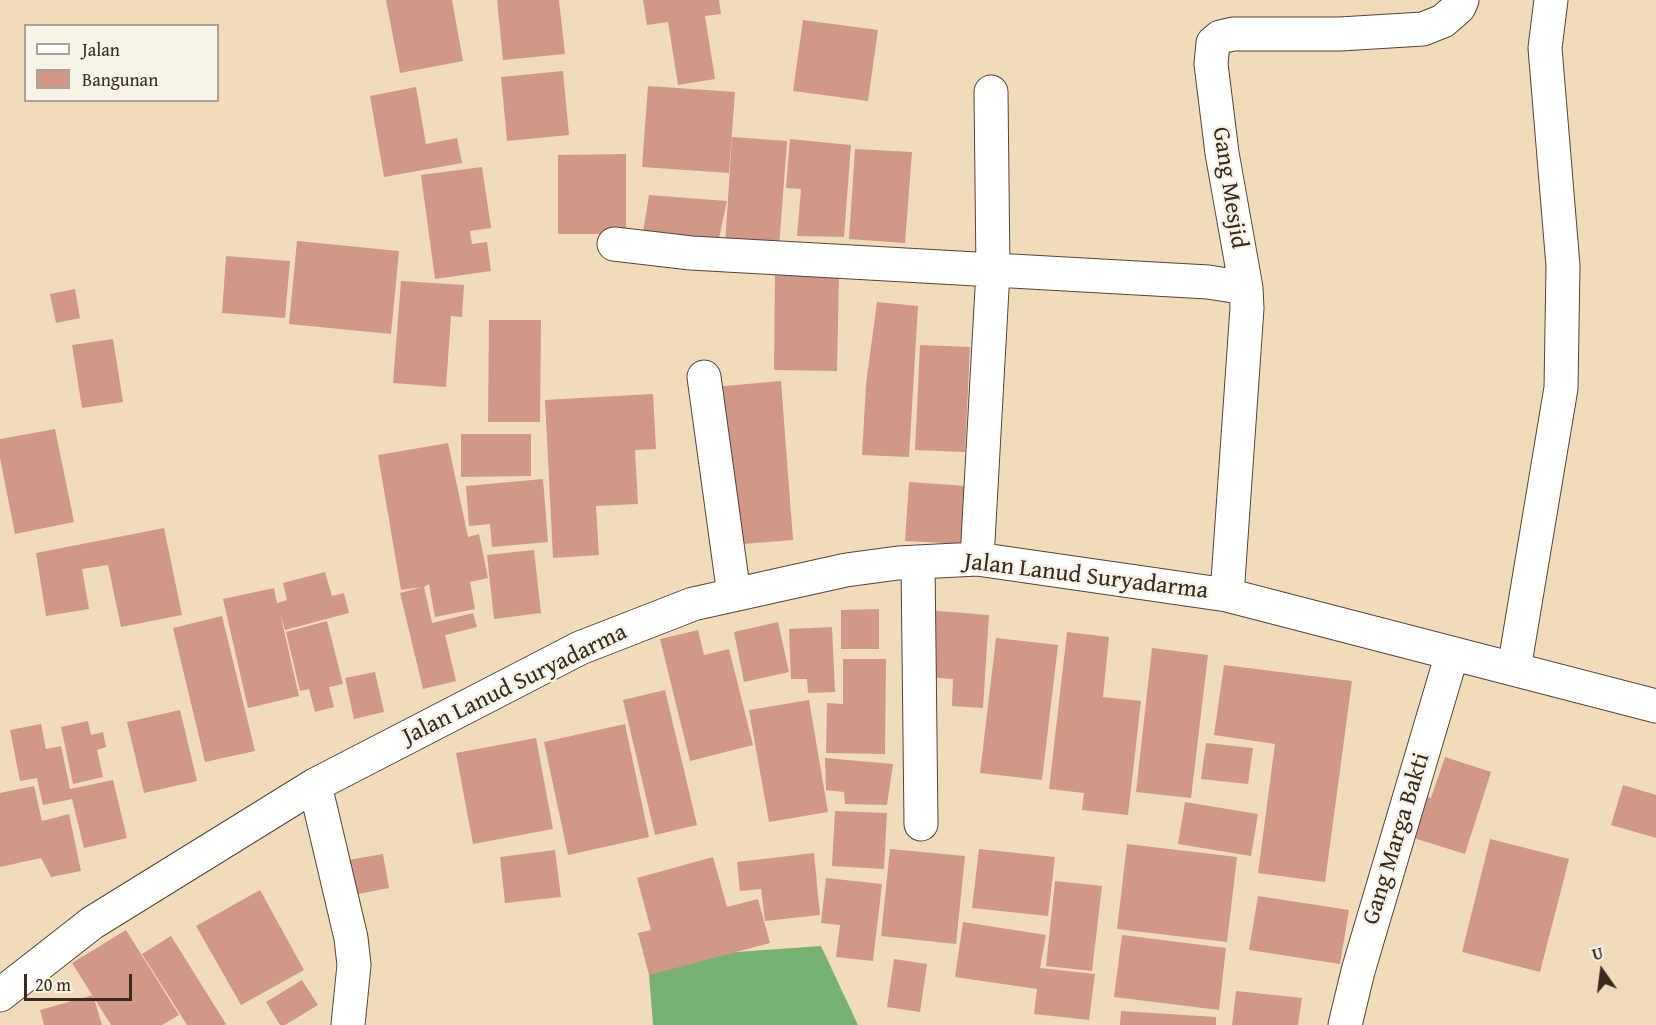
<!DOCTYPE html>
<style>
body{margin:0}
#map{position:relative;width:1656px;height:1025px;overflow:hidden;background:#f0dcbb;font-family:"Gentium Book Plus",serif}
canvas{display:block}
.legend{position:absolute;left:24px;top:24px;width:195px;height:78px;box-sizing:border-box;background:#f7f3e8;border:2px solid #aca397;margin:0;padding:8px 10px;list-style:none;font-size:18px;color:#3b2a1e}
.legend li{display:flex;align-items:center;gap:12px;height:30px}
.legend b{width:30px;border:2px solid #aca397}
.north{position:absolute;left:1572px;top:941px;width:60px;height:60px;-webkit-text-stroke:4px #f7f3e8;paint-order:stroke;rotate:346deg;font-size:16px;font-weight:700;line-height:24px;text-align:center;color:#3b2a1e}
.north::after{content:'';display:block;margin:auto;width:21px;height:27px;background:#3b2a1e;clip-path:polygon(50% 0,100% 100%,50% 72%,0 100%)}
.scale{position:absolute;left:24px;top:974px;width:108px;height:27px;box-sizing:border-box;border:3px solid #3b2a1e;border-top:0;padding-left:8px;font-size:18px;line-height:21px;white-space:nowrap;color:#3b2a1e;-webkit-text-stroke:4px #f7f3e8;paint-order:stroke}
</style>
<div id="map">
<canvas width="1656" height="1025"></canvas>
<ul class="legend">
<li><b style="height:8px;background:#fff"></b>Jalan</li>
<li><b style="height:16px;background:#d19889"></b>Bangunan</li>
</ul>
<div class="north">U</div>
<div class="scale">20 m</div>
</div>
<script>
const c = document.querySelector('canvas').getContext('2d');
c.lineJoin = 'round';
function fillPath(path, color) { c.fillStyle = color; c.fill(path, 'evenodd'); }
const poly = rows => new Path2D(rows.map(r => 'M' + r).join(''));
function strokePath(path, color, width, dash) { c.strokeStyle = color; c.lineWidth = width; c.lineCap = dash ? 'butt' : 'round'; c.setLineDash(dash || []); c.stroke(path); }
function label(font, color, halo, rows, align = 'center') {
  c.font = font + ' "Gentium Book Plus",serif'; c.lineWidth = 5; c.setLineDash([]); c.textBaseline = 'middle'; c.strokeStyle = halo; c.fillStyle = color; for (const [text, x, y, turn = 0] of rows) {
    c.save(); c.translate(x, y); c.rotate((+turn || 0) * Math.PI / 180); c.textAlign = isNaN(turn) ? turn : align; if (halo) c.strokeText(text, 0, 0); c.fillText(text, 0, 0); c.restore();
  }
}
const forest = poly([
 [821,946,858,1025,653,1025,649,975,652,958]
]);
const building = poly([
 [386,0,452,0,463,61,400,73],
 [497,0,559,0,565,54,503,60],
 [643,0,719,0,721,14,705,16,715,79,678,85,668,22,647,25],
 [803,20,878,30,868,101,793,91],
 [563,71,569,135,507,141,501,77],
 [648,86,735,92,729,173,642,167],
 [416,87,426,144,457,138,462,163,384,177,370,96],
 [732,137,787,141,779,248,725,245],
 [790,139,851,145,844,237,797,236,801,189,786,188],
 [855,149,912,152,905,243,849,239],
 [626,154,626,234,558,234,558,155],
 [482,167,491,228,470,231,472,244,487,242,491,271,435,279,421,175],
 [649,195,727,201,716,252,641,244],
 [297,241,399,251,391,334,289,324],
 [226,256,290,261,285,318,222,313],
 [775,273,839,274,837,371,774,370],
 [401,281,464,285,462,317,451,316,446,387,393,383],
 [75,289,80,318,56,323,50,294],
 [877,302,918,306,909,457,862,455,866,384],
 [489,320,541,320,540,422,488,422],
 [113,339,123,402,82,408,72,345],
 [920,345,970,347,965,452,915,450],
 [781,381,793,540,731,545,713,387],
 [653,394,656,449,635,450,638,504,596,506,599,555,553,558,545,400],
 [55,429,74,522,15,534,0,458,0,439],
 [461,434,531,434,531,476,461,477],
 [448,443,468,537,479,534,488,578,470,582,475,609,435,617,429,584,424,587,432,623,473,613,477,627,445,635,456,681,423,689,400,593,422,587,401,590,378,455],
 [543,479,548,542,492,547,490,524,469,526,466,486],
 [909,482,967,486,964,544,905,541],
 [164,528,182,615,121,627,108,565,82,569,89,609,46,616,36,553],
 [534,550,541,613,494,619,487,555],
 [325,572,332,596,344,593,349,613,285,630,280,613,299,696,248,708,223,599,274,588,277,603,287,600,283,583],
 [879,609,879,649,841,649,841,610],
 [927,610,989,615,983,708,952,706,953,679,922,677],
 [222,616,255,751,205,762,173,628],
 [327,621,343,684,329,687,334,707,315,712,309,689,300,691,286,632],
 [778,622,789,672,744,682,734,632],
 [832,627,835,692,808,693,807,679,791,679,789,629],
 [698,630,704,655,729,649,753,745,690,761,660,639],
 [1067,632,1109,637,1103,697,1141,701,1128,815,1082,810,1084,793,1049,789],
 [996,638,1058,645,1042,780,980,773],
 [1152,648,1208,655,1191,798,1136,792],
 [843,659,886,659,885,754,826,753,827,703,843,704],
 [1224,665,1352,681,1325,882,1258,873,1275,744,1214,735],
 [375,672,384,712,354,719,345,678],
 [665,690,697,825,655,835,623,700],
 [809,700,828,812,769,822,749,710],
 [180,710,197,781,144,793,127,722],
 [88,721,91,735,103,732,106,747,97,750,103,777,73,784,61,727],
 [41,724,46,749,61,746,70,789,113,780,127,838,84,848,72,799,43,805,37,778,20,781,10,730],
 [625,724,649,837,568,855,544,742],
 [536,738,553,829,473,844,456,753],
 [1206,743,1253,748,1248,784,1201,779],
 [1445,757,1491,772,1465,854,1404,835,1418,794,1431,798],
 [825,758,893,764,887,805,845,804,844,792,826,790],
 [1623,785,1656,795,1656,838,1611,825],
 [34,786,42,821,69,814,81,871,51,877,41,858,0,867,0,793],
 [1185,802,1258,814,1251,856,1178,844],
 [835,811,887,813,884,869,832,866],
 [1490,839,1569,859,1540,972,1462,952],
 [1127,844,1237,857,1227,942,1117,929],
 [890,849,965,856,956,944,881,936],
 [979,849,1055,857,1048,916,972,908],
 [555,850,561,897,505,903,500,857],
 [814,853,820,915,765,921,761,889,740,891,737,862],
 [383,854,389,888,348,896,342,861],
 [713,857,727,907,758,899,770,943,649,975,638,933,651,930,637,878],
 [826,878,882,884,873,961,836,957,840,925,821,923],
 [1055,881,1102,886,1092,971,1046,966],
 [260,890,304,970,241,1005,196,926],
 [1258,896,1349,910,1340,964,1249,950],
 [963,922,1046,935,1040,968,1095,974,1089,1020,1034,1014,1037,989,955,977],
 [126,930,179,1015,162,1025,111,1025,72,963],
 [1122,935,1226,948,1219,1010,1114,997],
 [171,936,226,1024,224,1025,187,1025,142,954],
 [894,959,927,964,920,1012,887,1007],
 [302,980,318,1005,285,1025,280,1025,266,1002],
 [1236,991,1302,998,1298,1025,1232,1025],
 [93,995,102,1025,44,1025,40,1010],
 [1121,1011,1216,1017,1216,1025,1120,1025]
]);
const minor = poly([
 [614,244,691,253,1208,282,1246,288],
 [704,377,734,595],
 [977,559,993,271,991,92],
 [918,562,921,824],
 [1227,595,1247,308,1246,288,1222,153,1211,64,1213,43,1220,37,1233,34,1340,34,1423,29,1443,21,1459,7,1462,0],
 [1514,669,1561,388,1563,266,1545,48,1551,0],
 [315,785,351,938,354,965,348,1025],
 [0,995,92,923,315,785,580,648,693,604,846,570,898,563,977,559,1227,595,1656,706],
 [1345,1025,1358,971,1452,654]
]);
const streetNames = [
 ["Gang Mesjid",1229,188,81],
 ["Jalan Lanud Suryadarma",1086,577,7],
 ["Jalan Lanud Suryadarma",515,685,-26],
 ["Gang Marga Bakti",1397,839,-73]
];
fillPath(forest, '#78b271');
fillPath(building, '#d19889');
strokePath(minor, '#564536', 35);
strokePath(minor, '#fff', 33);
label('24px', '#3b2a1e', '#f7f3e8', streetNames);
</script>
